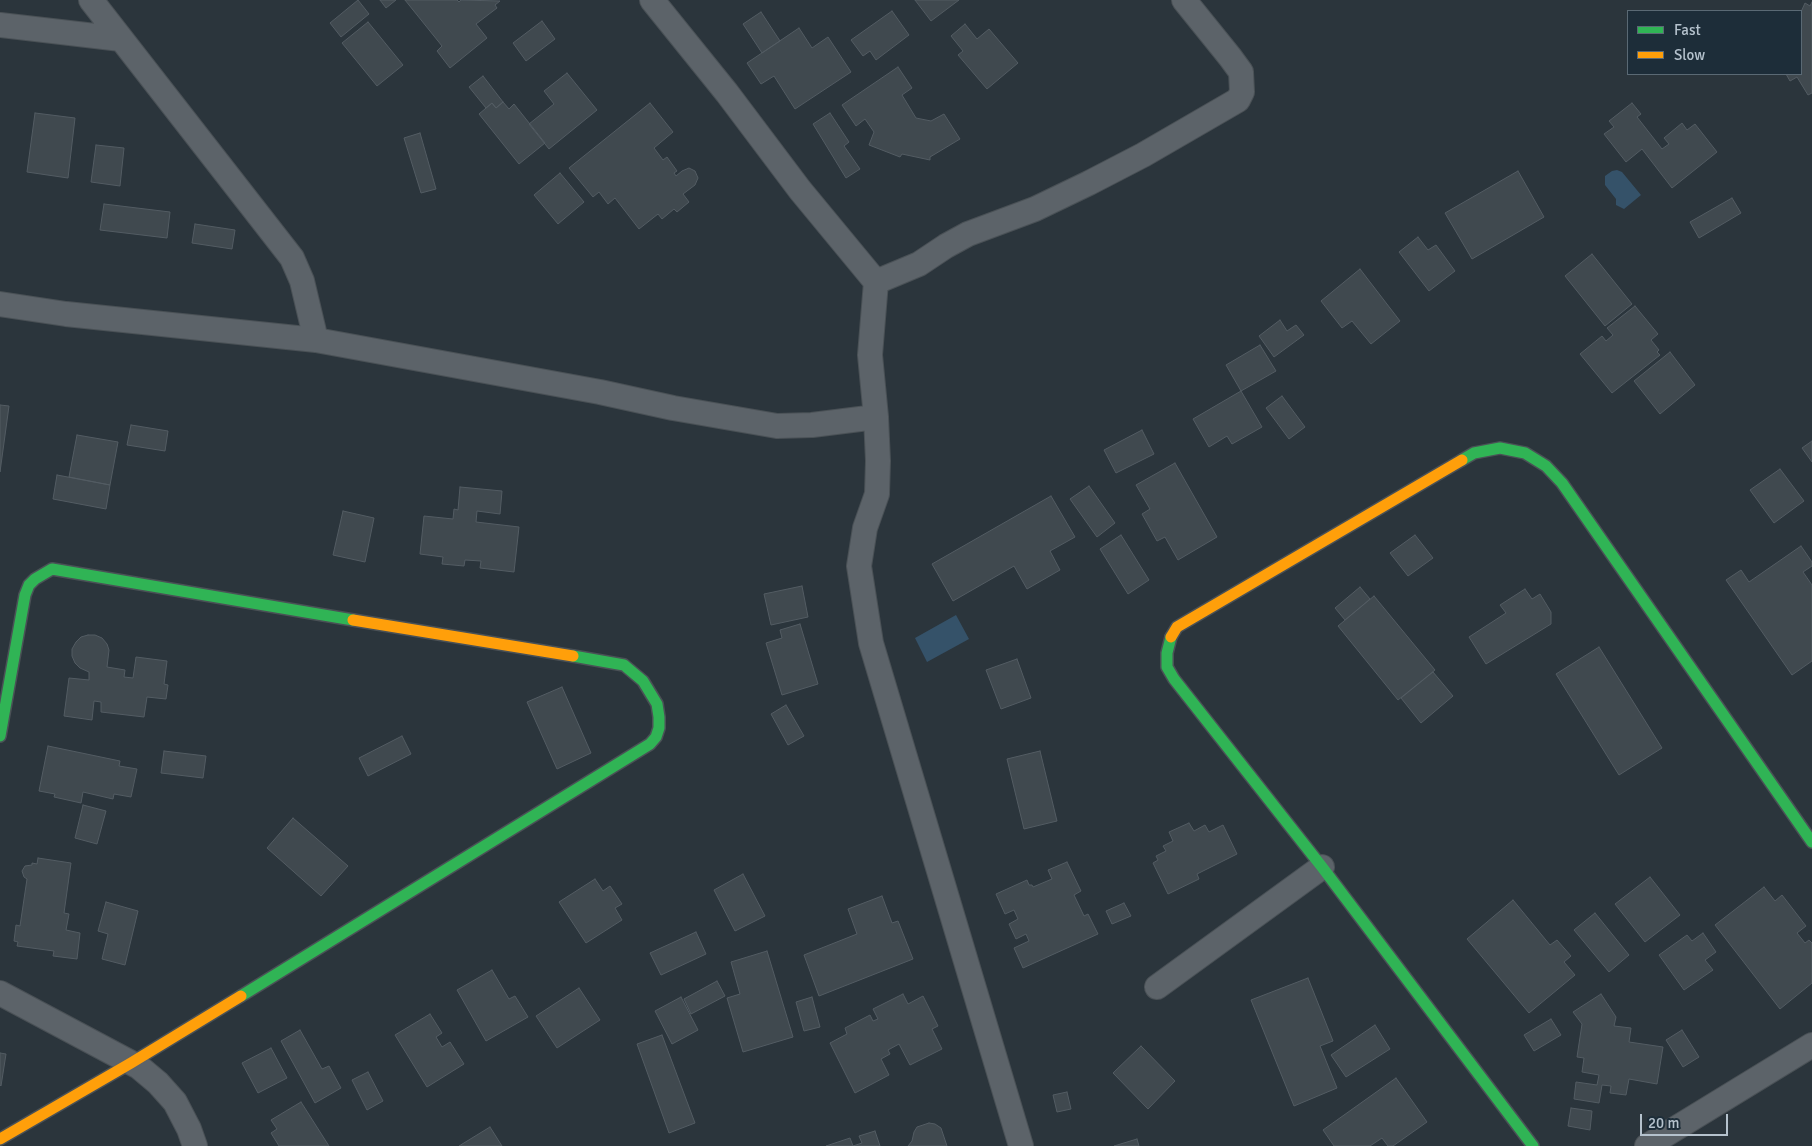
<!DOCTYPE html>
<style>
body{margin:0}
#map{position:relative;width:1812px;height:1146px;overflow:hidden;background:#2b353c;font-family:Signika,sans-serif}
canvas{display:block}
.legend{position:absolute;left:1627px;top:10px;width:175px;height:65px;box-sizing:border-box;background:#1d2d39;border:1px solid #5a6974;margin:0;padding:6px 9px;list-style:none;font-size:15px;color:#b5c2cd}
.legend li{display:flex;align-items:center;gap:10px;height:25px}
.legend b{width:25px;border:1px solid #5a6974}
.scale{position:absolute;left:1640px;top:1114px;width:88px;height:22px;box-sizing:border-box;border:2px solid #b5c2cd;border-top:0;padding-left:6px;font-size:15px;line-height:18px;white-space:nowrap;color:#b5c2cd;-webkit-text-stroke:4px #1d2d39;paint-order:stroke}
</style>
<div id="map">
<canvas width="1812" height="1146"></canvas>
<ul class="legend">
<li><b style="height:6px;background:#30b455"></b>Fast</li>
<li><b style="height:6px;background:#ff9f0a"></b>Slow</li>
</ul>
<div class="scale">20 m</div>
</div>
<script>
const c = document.querySelector('canvas').getContext('2d');
c.lineJoin = 'round';
function fillPath(path, color) { c.fillStyle = color; c.fill(path, 'evenodd'); }
const poly = rows => new Path2D(rows.map(r => 'M' + r).join(''));
function strokePath(path, color, width, dash) { c.strokeStyle = color; c.lineWidth = width; c.lineCap = dash ? 'butt' : 'round'; c.setLineDash(dash || []); c.stroke(path); }
const water = poly([
 [1617,170,1622,172,1641,195,1624,209,1616,205,1616,199,1605,185,1605,176,1612,171],
 [956,615,969,639,927,662,915,638]
]);
const building = poly([
 [358,0,369,14,341,37,330,23,358,0],
 [380,0,396,0,386,8,380,0],
 [405,0,457,0,459,2,461,0,500,1,495,5,497,8,476,24,487,38,450,68,437,51,442,46,405,0],
 [915,0,959,0,931,21,915,0],
 [1812,2,1812,93,1808,95,1797,77,1790,81,1786,74,1801,74,1801,12,1805,3,1810,6,1812,2],
 [892,11,909,35,876,60,870,51,863,56,851,40,892,11],
 [761,12,780,41,762,53,743,24,761,12],
 [542,21,555,39,526,61,513,43,542,21],
 [368,22,403,65,377,86,342,43,368,22],
 [965,24,977,39,989,29,1018,63,987,89,958,55,963,51,951,36,965,24],
 [799,28,812,48,828,37,851,72,795,109,774,76,761,84,747,63,799,28],
 [898,67,912,88,902,95,916,118,931,121,944,114,960,139,930,157,930,160,902,154,900,157,869,145,874,132,865,119,856,126,842,105,898,67],
 [567,73,597,110,549,149,529,124,554,104,544,91,567,73],
 [483,76,503,102,496,108,492,103,486,108,469,87,483,76],
 [503,102,509,109,514,104,545,143,519,164,479,114,492,103,496,108,503,102],
 [650,103,673,132,654,148,663,160,667,157,677,171,674,173,676,176,682,171,689,168,695,171,698,178,695,185,683,194,689,202,677,212,674,209,662,219,658,214,639,229,615,198,608,204,599,192,593,197,569,168,650,103],
 [1632,103,1641,114,1637,117,1662,149,1669,144,1664,138,1682,123,1687,130,1695,124,1717,152,1672,188,1642,149,1626,162,1604,134,1614,127,1609,121,1632,103],
 [35,113,75,118,68,178,27,172,35,113],
 [830,113,849,142,844,146,860,169,846,178,813,124,830,113],
 [420,133,436,189,421,193,404,138,420,133],
 [96,145,124,148,120,186,91,182,96,145],
 [1518,171,1544,217,1472,259,1445,213,1518,171],
 [560,173,584,202,558,224,534,195,560,173],
 [1732,198,1741,213,1699,238,1690,222,1732,198],
 [104,204,170,212,167,238,100,230,104,204],
 [195,224,235,230,232,249,192,243,195,224],
 [1418,237,1428,250,1436,245,1455,271,1429,291,1399,252,1418,237],
 [1592,254,1632,304,1605,326,1565,276,1592,254],
 [1360,269,1400,321,1371,344,1352,321,1342,328,1321,301,1360,269],
 [1635,306,1658,334,1651,340,1659,350,1657,352,1660,355,1612,393,1580,354,1602,336,1606,341,1613,335,1607,328,1635,306],
 [1280,320,1287,331,1296,325,1304,335,1274,357,1259,336,1280,320],
 [1260,345,1276,371,1241,391,1226,365,1260,345],
 [1670,352,1695,385,1660,414,1634,381,1670,352],
 [1241,391,1262,427,1232,444,1227,436,1209,447,1193,419,1241,391],
 [1282,396,1305,427,1289,439,1266,408,1282,396],
 [0,405,9,406,0,472,0,405],
 [131,425,168,431,165,451,127,445,131,425],
 [1142,430,1154,454,1116,473,1104,450,1142,430],
 [77,435,118,442,110,485,69,477,77,435],
 [1812,441,1812,462,1802,448,1812,441],
 [1175,463,1217,537,1178,560,1165,537,1157,541,1142,514,1150,509,1136,485,1175,463],
 [1780,469,1804,501,1774,523,1750,490,1780,469],
 [57,475,110,485,106,509,53,499,57,475],
 [1089,486,1115,523,1097,537,1070,499,1089,486],
 [460,487,502,491,500,514,477,511,476,522,519,527,514,572,480,568,481,561,465,560,464,566,442,564,443,557,420,554,424,516,453,519,454,509,458,510,460,487],
 [1051,496,1075,537,1050,551,1060,570,1027,589,1014,566,953,601,932,564,1051,496],
 [343,511,374,518,365,562,333,555,343,511],
 [1121,535,1149,580,1128,594,1100,549,1121,535],
 [1415,535,1433,558,1408,576,1390,553,1415,535],
 [1801,546,1812,562,1812,566,1803,572,1812,585,1812,661,1792,675,1726,580,1741,570,1749,582,1801,546],
 [802,586,808,617,771,625,764,594,802,586],
 [1360,587,1370,599,1345,620,1335,608,1360,587],
 [1525,589,1532,599,1540,594,1551,612,1551,624,1486,664,1469,637,1506,613,1500,605,1525,589],
 [1374,596,1435,670,1398,700,1338,626,1374,596],
 [800,624,818,684,782,695,766,643,782,638,780,630,800,624],
 [88,635,95,635,102,638,107,644,109,650,107,667,125,670,124,677,133,678,136,657,167,661,164,684,168,685,166,699,147,697,144,717,101,712,101,702,94,701,92,720,64,716,69,678,89,680,89,672,80,668,75,663,72,656,72,649,76,642,81,637,88,635],
 [1599,647,1662,748,1619,775,1556,674,1599,647],
 [1017,659,1031,698,1001,709,986,670,1017,659],
 [1433,672,1453,696,1421,723,1401,698,1433,672],
 [562,687,591,753,557,769,527,702,562,687],
 [786,705,804,736,788,745,771,714,786,705],
 [402,736,411,754,368,776,359,758,402,736],
 [48,746,120,761,119,766,137,769,131,797,114,794,113,799,83,792,81,803,54,797,55,794,39,791,48,746],
 [164,751,206,756,203,778,161,773,164,751],
 [1040,751,1057,821,1024,829,1007,759,1040,751],
 [83,805,106,811,97,844,75,838,83,805],
 [293,818,348,866,321,896,267,848,293,818],
 [1189,823,1194,831,1205,825,1209,832,1223,825,1237,854,1197,874,1199,879,1168,894,1153,863,1158,860,1156,856,1166,851,1163,846,1173,841,1169,832,1189,823],
 [38,858,71,863,64,913,69,914,66,930,80,933,77,959,53,956,54,951,17,946,18,942,14,941,16,925,20,926,27,879,24,877,22,871,25,866,32,865,32,863,37,864,38,858],
 [1067,862,1081,891,1074,895,1084,916,1088,914,1098,934,1023,968,1014,948,1029,941,1026,934,1016,939,1009,924,1018,919,1014,910,1005,914,996,894,1027,880,1029,885,1032,885,1033,887,1052,879,1048,870,1067,862],
 [743,874,765,916,735,931,714,890,743,874],
 [1650,877,1680,915,1645,942,1615,904,1650,877],
 [595,879,603,891,610,886,622,904,615,908,622,920,586,943,559,902,595,879],
 [1764,887,1775,901,1782,895,1806,926,1797,933,1805,943,1809,940,1812,943,1812,983,1780,1009,1715,925,1764,887],
 [882,896,892,923,898,921,913,959,819,996,804,955,857,934,848,909,882,896],
 [1513,900,1550,945,1557,940,1571,956,1564,962,1575,975,1529,1013,1467,939,1513,900],
 [106,902,138,911,125,965,102,959,108,934,98,931,106,902],
 [1124,903,1131,916,1112,924,1106,911,1124,903],
 [1595,913,1629,955,1609,972,1574,930,1595,913],
 [696,932,706,954,661,975,650,953,696,932],
 [1703,933,1716,952,1705,960,1713,970,1684,990,1659,955,1687,935,1692,941,1703,933],
 [767,951,793,1037,743,1052,727,998,740,994,731,962,767,951],
 [492,970,509,999,515,996,528,1017,486,1041,457,990,492,970],
 [1308,978,1333,1041,1320,1046,1337,1088,1294,1106,1251,1000,1308,978],
 [717,981,725,996,691,1014,684,999,717,981],
 [579,988,600,1020,557,1048,536,1016,579,988],
 [903,994,908,1004,923,996,938,1026,932,1029,942,1049,910,1065,899,1044,888,1050,890,1054,881,1059,889,1075,855,1093,830,1043,847,1034,845,1028,870,1015,873,1021,878,1019,873,1009,903,994],
 [1601,994,1616,1017,1614,1026,1631,1028,1629,1042,1663,1047,1657,1084,1629,1079,1626,1095,1610,1093,1611,1086,1602,1085,1599,1103,1574,1099,1576,1082,1597,1085,1599,1075,1582,1072,1584,1058,1577,1057,1582,1024,1573,1012,1601,994],
 [681,997,698,1030,672,1044,655,1011,681,997],
 [812,997,820,1027,804,1031,796,1002,812,997],
 [430,1014,442,1033,436,1037,442,1047,450,1042,464,1064,427,1087,395,1035,430,1014],
 [1551,1019,1561,1035,1534,1051,1524,1035,1551,1019],
 [1375,1025,1390,1049,1346,1077,1331,1055,1375,1025],
 [300,1030,322,1069,329,1066,341,1088,315,1103,281,1041,300,1030],
 [1682,1030,1699,1057,1683,1067,1666,1040,1682,1030],
 [662,1035,695,1123,669,1133,637,1044,662,1035],
 [1141,1046,1175,1081,1148,1109,1113,1073,1141,1046],
 [271,1048,287,1078,258,1093,242,1063,271,1048],
 [0,1053,6,1054,1,1086,0,1085,0,1053],
 [368,1072,383,1101,367,1110,352,1080,368,1072],
 [1396,1078,1427,1122,1393,1146,1388,1146,1382,1138,1370,1146,1334,1146,1323,1130,1396,1078],
 [1067,1092,1071,1109,1057,1112,1053,1095,1067,1092],
 [301,1102,329,1146,279,1146,271,1133,277,1129,271,1120,301,1102],
 [1571,1108,1592,1111,1590,1130,1568,1126,1571,1108],
 [929,1123,935,1124,941,1128,947,1146,908,1146,912,1141,914,1132,917,1127,929,1123],
 [490,1127,502,1146,459,1146,490,1127],
 [875,1131,880,1146,826,1146,850,1138,853,1146,862,1143,859,1136,875,1131],
 [1137,1139,1139,1146,1114,1146,1137,1139]
]);
const street = poly([
 [91,0,292,258,302,281,316,340],
 [652,0,727,93,800,190,876,282,870,355,876,417,878,461,877,494,865,528,859,566,871,643,1021,1146],
 [0,25,121,39],
 [876,282,919,264,946,246,968,234,1035,209,1089,183,1143,155,1238,100,1242,92,1241,72,1230,57,1184,0],
 [0,304,66,314,316,340,600,392,673,408,777,426,812,425,876,417],
 [1157,987,1322,867],
 [0,993,139,1067,158,1083,175,1102,189,1129,195,1146],
 [1647,1146,1812,1045]
]);
const fast = poly([
 [1462,460,1474,453,1500,448,1525,453,1546,466,1562,483,1812,842],
 [1171,637,1167,653,1167,667,1174,679,1322,867,1533,1146],
 [0,736,25,595,29,585,35,579,52,569,353,620],
 [241,996,650,744,656,737,659,728,659,717,657,704,643,681,624,665,573,656]
]);
const slow = poly([
 [353,620,573,656],
 [1171,637,1177,627,1462,460],
 [0,1139,131,1063,241,996]
]);
fillPath(water, '#355269');
fillPath(building, '#40494f');
strokePath(building, '#535c63', 1);
strokePath(street, '#4a5156', 26);
strokePath(fast, '#4a5156', 14);
strokePath(slow, '#4a5156', 14);
strokePath(street, '#5c6369', 24);
strokePath(fast, '#30b455', 11);
strokePath(slow, '#ff9f0a', 11);
</script>
